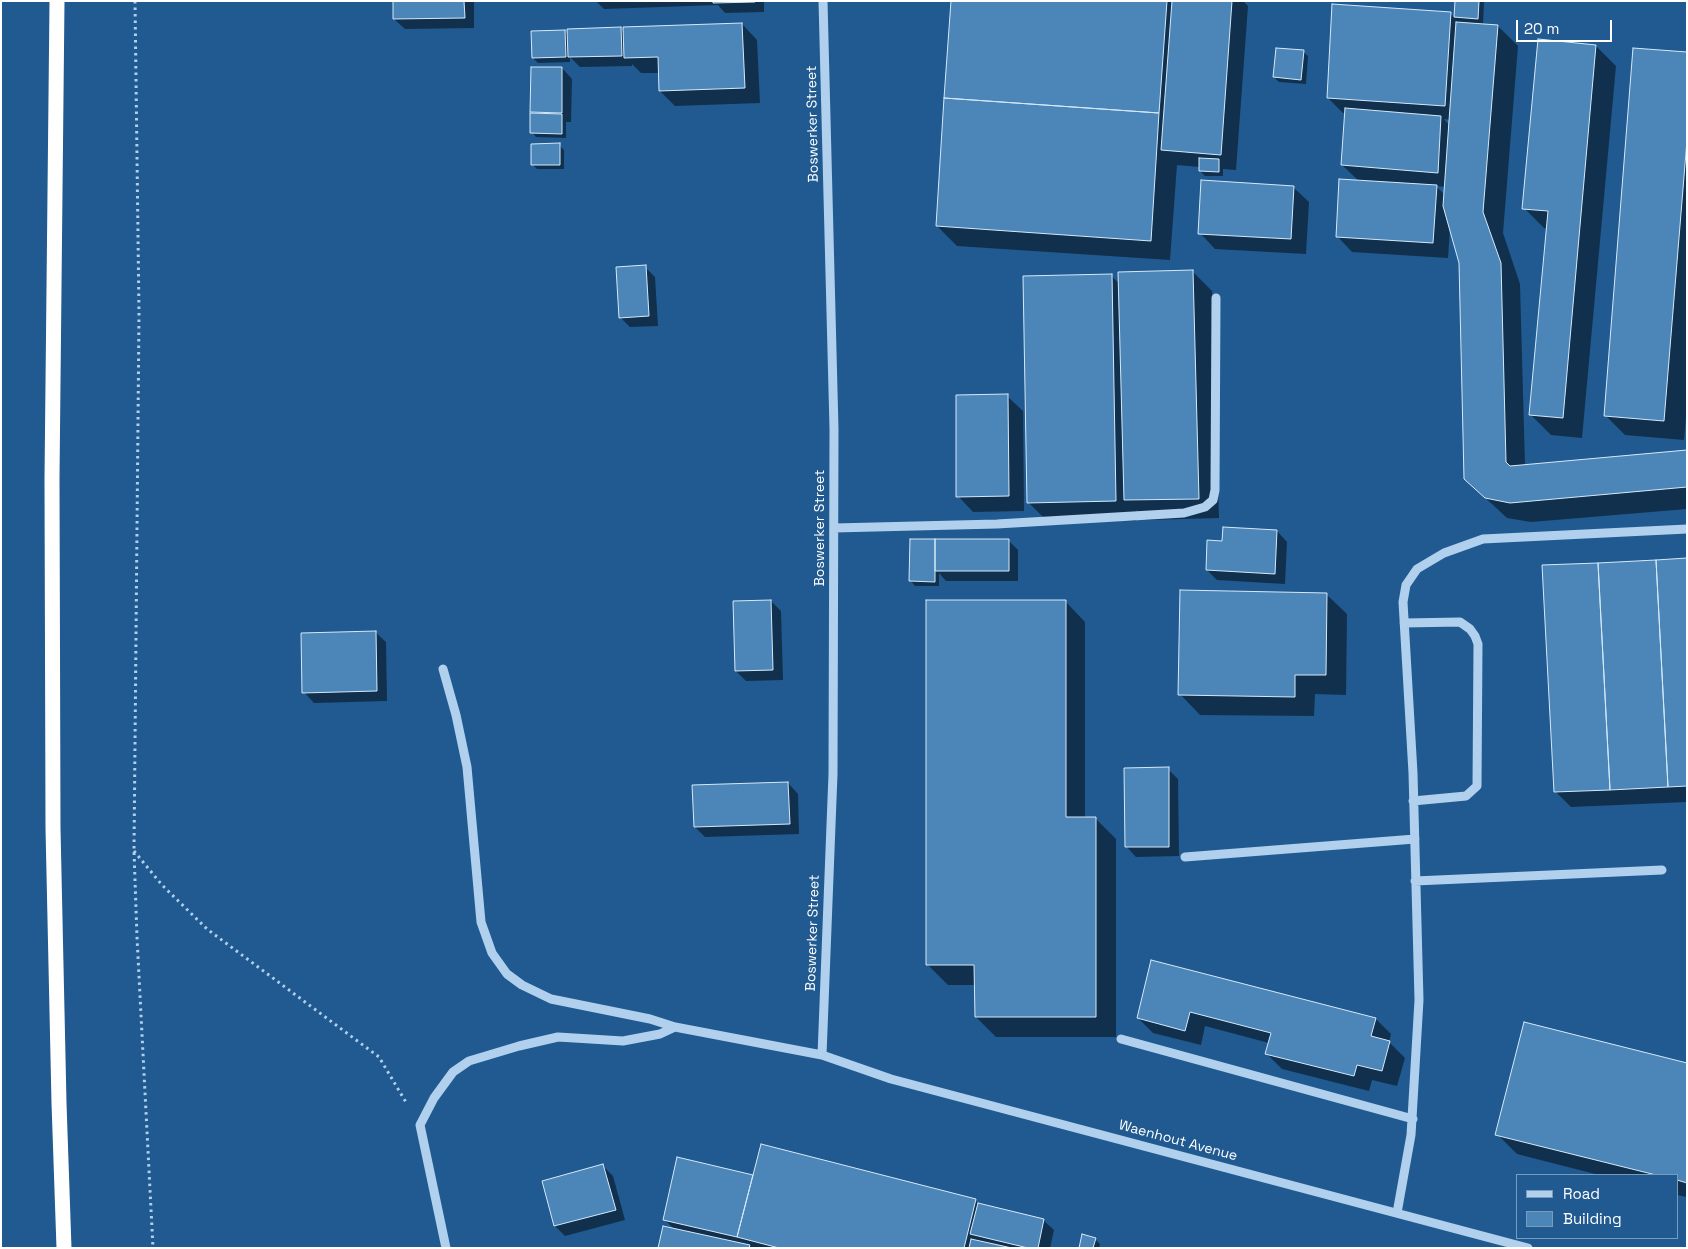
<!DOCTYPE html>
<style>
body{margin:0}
#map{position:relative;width:1688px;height:1249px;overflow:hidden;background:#205a90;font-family:"Space Grotesk",sans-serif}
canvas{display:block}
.frame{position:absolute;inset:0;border:2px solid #fff;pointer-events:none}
.legend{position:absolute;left:1516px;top:1174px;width:162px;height:65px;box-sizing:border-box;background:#205a90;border:1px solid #799cbc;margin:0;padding:6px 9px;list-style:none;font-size:15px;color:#fff}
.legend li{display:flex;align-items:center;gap:10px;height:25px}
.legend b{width:25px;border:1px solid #799cbc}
.scale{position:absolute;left:1516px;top:20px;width:96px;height:22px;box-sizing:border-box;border:2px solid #fff;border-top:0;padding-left:6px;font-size:15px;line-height:18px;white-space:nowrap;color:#fff;-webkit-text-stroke:4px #205a90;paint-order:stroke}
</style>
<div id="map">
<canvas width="1688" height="1249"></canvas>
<div class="frame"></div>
<ul class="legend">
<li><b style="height:6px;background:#b0d0ed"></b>Road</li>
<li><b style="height:14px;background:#4c86b8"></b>Building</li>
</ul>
<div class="scale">20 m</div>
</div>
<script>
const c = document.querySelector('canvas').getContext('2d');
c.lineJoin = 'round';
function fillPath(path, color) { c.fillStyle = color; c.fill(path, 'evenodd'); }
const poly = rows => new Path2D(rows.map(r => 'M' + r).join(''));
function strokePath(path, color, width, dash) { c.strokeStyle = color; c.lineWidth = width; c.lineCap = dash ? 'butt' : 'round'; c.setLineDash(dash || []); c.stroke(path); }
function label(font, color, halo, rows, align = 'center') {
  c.font = font + ' "Space Grotesk",sans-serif'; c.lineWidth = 5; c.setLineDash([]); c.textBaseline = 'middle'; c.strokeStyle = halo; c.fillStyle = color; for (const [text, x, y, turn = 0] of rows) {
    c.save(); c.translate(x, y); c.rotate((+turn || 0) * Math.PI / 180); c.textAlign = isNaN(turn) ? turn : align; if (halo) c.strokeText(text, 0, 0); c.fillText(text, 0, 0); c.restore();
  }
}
const shadow = poly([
 [394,1,474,1,474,28,405,29,394,19],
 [596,1,764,1,764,12,725,13,718,5,604,9],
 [952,1,1243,1,1248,6,1236,170,1223,169,1223,176,1205,176,1200,171,1200,167,1177,165,1170,260,957,246,937,226],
 [1457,1,1484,1,1483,25,1498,26,1518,46,1503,233,1520,284,1525,466,1687,452,1687,509,1531,522,1507,518,1465,479,1460,263,1450,228,1448,258,1352,252,1337,236,1359,181,1342,165,1346,113,1343,113,1328,98,1450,13,1455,18],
 [1444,119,1451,120,1450,126],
 [1436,186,1446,187,1445,195],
 [742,24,757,40,760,103,675,106,660,91,659,73,641,73,632,64,632,66,580,67,570,57,570,62,538,63,533,58,564,31,569,35,620,28,624,33],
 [1596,46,1616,66,1582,438,1551,435,1531,415,1548,229,1544,228,1524,208],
 [1303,52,1308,56,1306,84,1279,82,1274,77],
 [1687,53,1687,407,1684,440,1625,435,1605,415],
 [562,68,572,79,571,122,566,122,566,138,536,137,532,132,534,114,531,111],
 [559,145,564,150,564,169,537,169,532,164],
 [1293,187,1309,202,1306,254,1215,249,1200,233],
 [645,267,655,277,658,326,630,327,620,317],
 [1192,271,1212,291,1219,518,1146,520,1136,510,1136,521,1048,522,1028,502,1111,276,1120,284],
 [1007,396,1023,411,1024,511,973,512,958,496],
 [1277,531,1287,542,1285,584,1217,580,1207,570,1223,542],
 [1008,540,1018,550,1018,581,946,581,939,573,939,586,915,586,911,581],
 [1687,559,1687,802,1571,807,1556,792],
 [1326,594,1347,614,1346,695,1315,694,1314,716,1200,715,1180,694],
 [771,601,781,611,783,680,746,681,736,671],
 [1065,601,1085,622,1085,818,1095,818,1116,839,1116,1037,996,1037,976,1017,976,985,948,985,928,965],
 [375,632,386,642,387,701,314,703,304,692],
 [1168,769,1178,779,1179,856,1136,857,1126,846],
 [788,783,798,794,799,834,705,837,695,827],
 [1152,961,1376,1019,1391,1034,1389,1042,1405,1058,1397,1086,1372,1080,1369,1091,1282,1069,1266,1053,1269,1043,1205,1026,1201,1045,1153,1033,1138,1018],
 [1687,1064,1687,1197,1677,1195,1677,1175,1599,1175,1517,1154,1497,1134],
 [603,1166,613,1176,625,1220,565,1236,555,1226],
 [752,1176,754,1177,975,1200,980,1205,1043,1220,1054,1230,1050,1248,660,1248,675,1230,664,1219],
 [1095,1239,1100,1244,1099,1248,1080,1248]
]);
const building = poly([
 [393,1,464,1,465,18,393,19,393,1],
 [713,1,755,1,755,2,713,3,713,1],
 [951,1,1167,1,1159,113,944,98,951,1],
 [1172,1,1232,1,1221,155,1161,150,1172,1],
 [1455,1,1479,1,1478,19,1454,17,1455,1],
 [1332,4,1451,12,1445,106,1327,98,1332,4],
 [1456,22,1498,25,1483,212,1501,263,1506,462,1510,466,1687,450,1687,487,1510,503,1485,498,1464,479,1459,263,1443,206,1456,22],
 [742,23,745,88,659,91,658,57,624,58,623,27,742,23],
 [621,27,622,56,568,57,567,29,621,27],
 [565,30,566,57,532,58,531,31,565,30],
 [1538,39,1596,45,1563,418,1529,415,1548,211,1522,209,1538,39],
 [1276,48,1304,50,1301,80,1273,77,1276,48],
 [1633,48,1687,52,1687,140,1664,421,1604,416,1633,48],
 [531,67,562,67,562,113,530,112,531,67],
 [944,98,1159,113,1151,241,936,226,944,98],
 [1345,108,1441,116,1438,173,1341,165,1345,108],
 [530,113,562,114,562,134,530,133,530,113],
 [560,143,560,165,531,165,531,144,560,143],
 [1199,158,1219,159,1219,172,1199,171,1199,158],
 [1339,179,1437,185,1433,243,1336,237,1339,179],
 [1201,180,1294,186,1291,239,1198,234,1201,180],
 [646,265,649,316,619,318,616,267,646,265],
 [1193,270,1199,499,1124,500,1118,272,1193,270],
 [1112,274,1116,501,1027,503,1023,276,1112,274],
 [1008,394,1009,496,956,497,956,395,1008,394],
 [1223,527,1277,530,1275,574,1206,570,1207,540,1222,541,1223,527],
 [910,539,935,539,935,582,909,581,910,539],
 [935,539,1009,539,1009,571,935,571,935,539],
 [1687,558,1687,786,1668,787,1656,560,1687,558],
 [1656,560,1668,787,1610,790,1598,563,1656,560],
 [1598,563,1610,790,1554,792,1542,565,1598,563],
 [1180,590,1327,593,1326,675,1295,675,1295,697,1178,695,1180,590],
 [771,600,773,670,735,671,733,601,771,600],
 [926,600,1066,600,1066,817,1096,817,1096,1017,975,1017,974,965,926,965,926,600],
 [376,631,377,691,302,693,301,633,376,631],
 [1169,767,1169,847,1125,847,1124,768,1169,767],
 [788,782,790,824,694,827,692,785,788,782],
 [1151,960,1376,1018,1371,1036,1390,1041,1382,1071,1357,1065,1354,1076,1265,1054,1271,1033,1190,1012,1185,1031,1137,1018,1151,960],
 [1524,1022,1687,1063,1687,1183,1677,1180,1677,1175,1656,1175,1495,1135,1524,1022],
 [761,1144,976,1199,964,1248,779,1248,737,1237,761,1144],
 [677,1157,753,1175,737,1237,663,1220,677,1157],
 [603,1164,616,1210,554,1226,542,1181,603,1164],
 [978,1203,1044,1219,1038,1248,1028,1248,970,1234,978,1203],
 [663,1226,750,1245,749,1248,658,1248,663,1226],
 [1082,1234,1096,1238,1093,1248,1079,1248,1082,1234],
 [971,1239,1012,1248,969,1248,971,1239]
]);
const path = poly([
 [135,1,139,314,134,851,137,937,153,1248],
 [134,851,162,885,207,929,379,1057,407,1104]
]);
const minor = poly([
 [834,528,997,524,1184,513,1205,507,1213,500,1215,490,1216,298],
 [1404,623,1460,622,1470,629,1475,636,1478,644,1477,786,1466,796,1413,801],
 [443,669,456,715,467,767,481,922,492,953,507,974,522,985,551,999,650,1019,675,1027,822,1055,891,1079,1528,1248],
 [1185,857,1415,839],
 [1415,881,1662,870],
 [1121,1039,1413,1119],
 [822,1055,833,774,834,429,823,1],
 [1397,1213,1411,1135,1419,1000,1413,773,1403,602,1406,585,1417,569,1444,553,1483,539,1687,529],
 [446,1248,420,1125,434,1098,453,1072,469,1061,519,1046,558,1037,623,1041,660,1034,675,1027]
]);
const highway = poly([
 [57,1,52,478,53,828,59,1103,64,1248]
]);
const streetNames = [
 ["Boswerker Street",813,124,-91],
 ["Boswerker Street",820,528,-90],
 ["Boswerker Street",813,933,-88],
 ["Waenhout Avenue",1178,1141,15]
];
fillPath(shadow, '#0007');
fillPath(building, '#4c86b8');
strokePath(building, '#d5e9f9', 1);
strokePath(path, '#b0d0ed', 3, [2.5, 4]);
strokePath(minor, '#b0d0ed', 9);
strokePath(highway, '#fff', 15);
label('14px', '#fff', '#205a90', streetNames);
</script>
